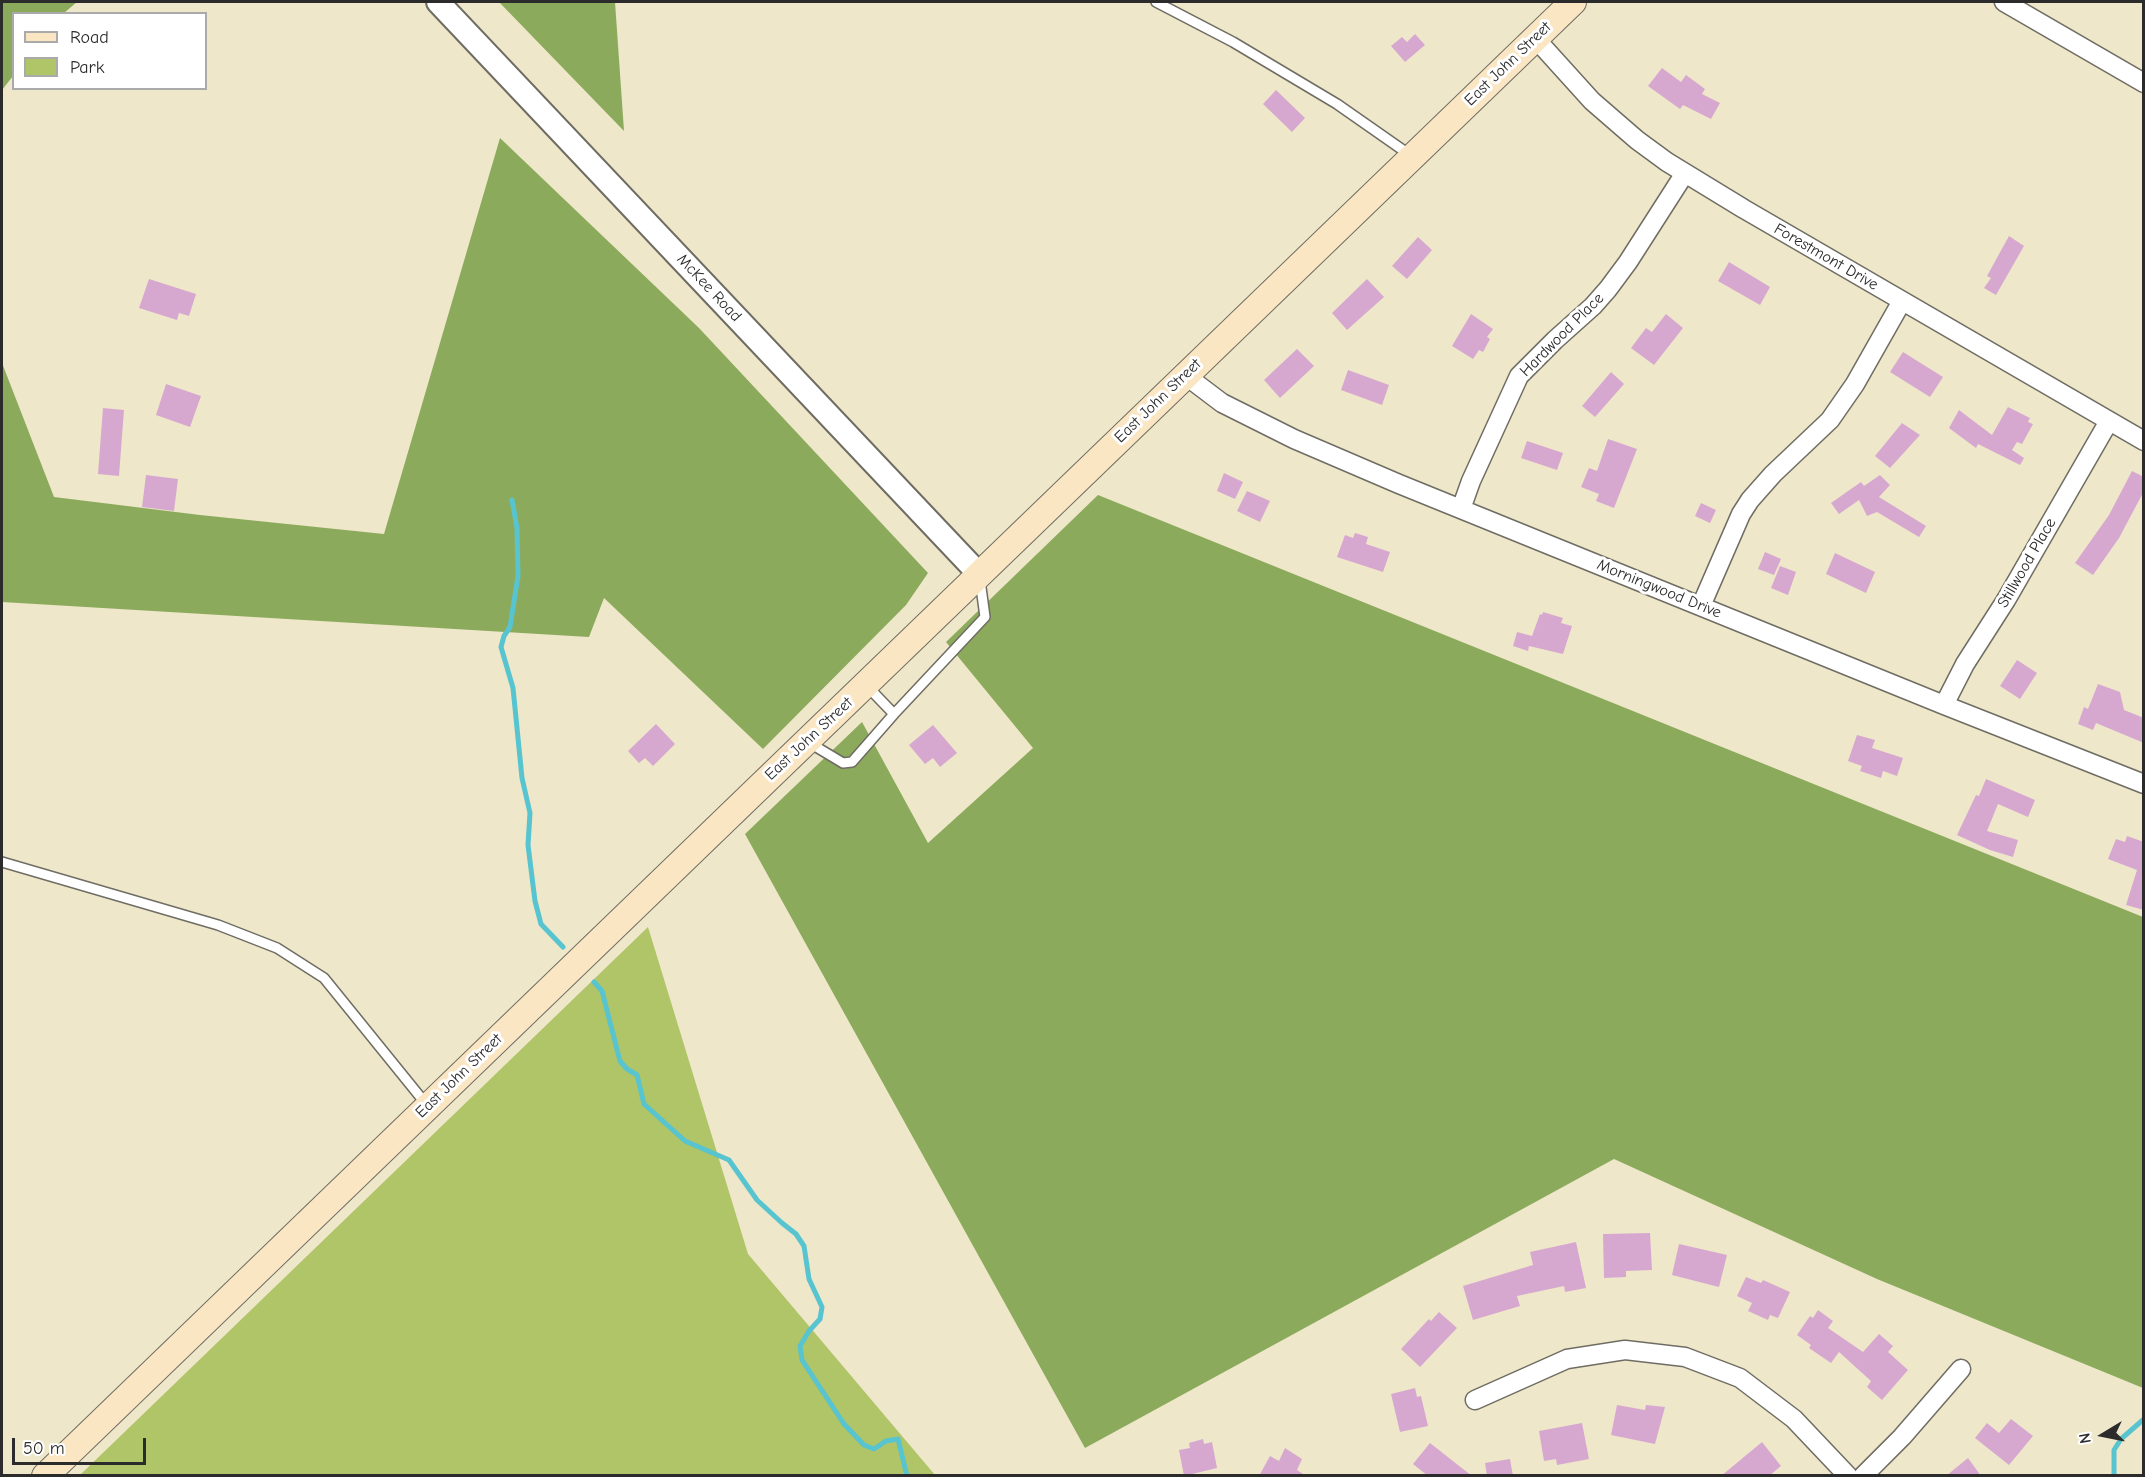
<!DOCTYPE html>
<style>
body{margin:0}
#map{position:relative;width:2145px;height:1477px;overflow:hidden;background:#eee7ca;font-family:"Comic Neue",sans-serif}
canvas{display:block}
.frame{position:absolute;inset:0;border:3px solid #2b2b2b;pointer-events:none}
.legend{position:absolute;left:12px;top:12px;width:195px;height:78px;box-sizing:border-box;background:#fff;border:2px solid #aaa;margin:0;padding:8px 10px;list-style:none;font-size:18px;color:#2b2b2b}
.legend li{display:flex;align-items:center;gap:12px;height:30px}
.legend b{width:30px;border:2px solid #aaa}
.north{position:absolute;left:2073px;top:1405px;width:60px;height:60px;-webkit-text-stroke:4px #fff;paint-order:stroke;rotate:260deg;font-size:16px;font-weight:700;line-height:24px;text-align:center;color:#2b2b2b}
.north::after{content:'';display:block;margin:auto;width:21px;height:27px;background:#2b2b2b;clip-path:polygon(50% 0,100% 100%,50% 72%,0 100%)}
.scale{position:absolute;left:12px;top:1438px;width:134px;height:27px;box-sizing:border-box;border:3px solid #2b2b2b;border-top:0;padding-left:8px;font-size:18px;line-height:21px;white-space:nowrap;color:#2b2b2b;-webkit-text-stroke:4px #fff;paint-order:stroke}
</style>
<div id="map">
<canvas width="2145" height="1477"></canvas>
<div class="frame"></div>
<ul class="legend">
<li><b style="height:8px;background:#fbe6c3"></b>Road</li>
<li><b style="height:16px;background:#b0c468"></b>Park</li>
</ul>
<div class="north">N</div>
<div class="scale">50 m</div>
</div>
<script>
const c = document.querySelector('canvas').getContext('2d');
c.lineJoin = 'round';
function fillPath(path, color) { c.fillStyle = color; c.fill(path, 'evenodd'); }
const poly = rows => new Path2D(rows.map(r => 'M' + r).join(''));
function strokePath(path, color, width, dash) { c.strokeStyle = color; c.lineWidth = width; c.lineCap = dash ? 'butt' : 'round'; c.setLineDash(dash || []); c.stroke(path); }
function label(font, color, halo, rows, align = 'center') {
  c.font = font + ' "Comic Neue",sans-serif'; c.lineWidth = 6; c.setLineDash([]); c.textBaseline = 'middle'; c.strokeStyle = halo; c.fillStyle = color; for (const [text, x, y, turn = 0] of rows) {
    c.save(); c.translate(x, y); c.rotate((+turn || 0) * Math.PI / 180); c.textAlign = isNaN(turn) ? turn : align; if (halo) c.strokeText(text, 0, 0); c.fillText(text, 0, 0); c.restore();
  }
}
const green = poly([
 [648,927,748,1254,935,1475,80,1475]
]);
const forest = poly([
 [2,2,77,2,64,13,14,14,13,76,2,90],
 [499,2,615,2,624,131],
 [500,138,699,328,928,573,906,605,763,749,604,598,589,637,2,602,2,363,54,497,200,515,384,534],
 [1098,495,2143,917,2143,1388,1877,1279,1614,1159,1085,1448,745,834,862,722,928,843,1033,748,946,642]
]);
const stream = poly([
 [512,500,517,528,518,576,510,627,504,636,501,647,513,688,522,778,530,813,528,845,535,901,541,924,563,947],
 [594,982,602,991,620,1061,627,1069,637,1075,644,1104,685,1141,729,1160,757,1200,782,1223,796,1234,804,1246,809,1279,822,1307,820,1319,809,1331,800,1346,802,1360,844,1424,864,1445,874,1449,886,1441,898,1439,907,1476],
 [2114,1476,2114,1450,2121,1439,2144,1419]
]);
const building = poly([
 [1415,34,1425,45,1405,62,1391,46,1402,37,1407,42],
 [1662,68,1681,82,1686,75,1705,89,1702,94,1720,103,1711,119,1683,105,1680,109,1648,86],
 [1276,90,1305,118,1292,132,1263,104],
 [2009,236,2024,246,1996,295,1984,288,1991,278,1987,276],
 [1418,237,1432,250,1407,279,1392,266],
 [1729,262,1770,287,1760,305,1718,281],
 [149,279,196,294,189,316,179,313,177,320,139,308],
 [1367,279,1384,297,1347,330,1332,313],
 [1471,314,1493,329,1487,337,1490,339,1483,352,1479,350,1473,359,1452,346],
 [1666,314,1683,328,1654,365,1631,348,1646,328,1652,332],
 [1297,349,1314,366,1280,398,1264,380],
 [1903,352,1943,377,1930,397,1890,372],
 [1348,370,1389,385,1382,405,1341,390],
 [1611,372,1624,384,1595,417,1582,406],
 [166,384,201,396,190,427,156,415],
 [2008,407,2030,418,2028,422,2033,424,2022,444,2017,442,2012,450,2024,458,2020,465,1978,444,1976,448,1949,428,1959,410,1992,435],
 [103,408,124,410,119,476,98,474],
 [1902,423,1920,435,1890,468,1875,456],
 [1608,439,1637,449,1614,508,1596,501,1599,494,1581,487,1589,468,1597,471],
 [1527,441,1563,453,1557,470,1521,458],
 [2132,471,2144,477,2144,491,2119,538,2093,575,2075,563,2109,515],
 [1224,473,1243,482,1235,499,1217,491],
 [146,475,178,479,174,511,142,507],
 [1880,475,1890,485,1879,497,1926,526,1919,537,1877,512,1867,516,1859,500,1839,514,1831,503,1861,482,1864,486],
 [1247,491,1270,501,1260,522,1237,511],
 [1701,503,1716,510,1710,523,1695,516],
 [1355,533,1368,537,1366,544,1390,552,1383,572,1337,557,1345,535,1353,538],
 [1765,552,1781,559,1774,575,1758,569],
 [1835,553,1875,572,1866,593,1826,574],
 [1780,566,1796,572,1788,595,1771,588],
 [1543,612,1563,618,1561,623,1572,626,1563,654,1529,646,1528,651,1513,646,1517,632,1532,636,1540,614,1542,615],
 [2017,660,2037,673,2020,699,2000,686],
 [2098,684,2120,692,2124,710,2144,718,2144,743,2096,723,2093,730,2078,724,2084,707,2088,709],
 [656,724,675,744,653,766,645,758,639,763,628,751],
 [933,725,957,753,940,767,933,758,925,764,909,745],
 [1857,735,1875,740,1872,748,1903,758,1897,776,1883,771,1881,778,1860,771,1862,766,1848,761],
 [1986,779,2035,800,2028,817,1998,804,1987,831,2018,840,2013,857,1990,850,1957,835,1976,795,1979,796],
 [2127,836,2144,842,2144,910,2126,905,2137,870,2108,859,2116,839,2125,842],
 [1650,1233,1652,1270,1626,1271,1626,1277,1604,1278,1603,1234],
 [1576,1242,1586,1288,1565,1292,1564,1286,1517,1296,1520,1306,1473,1320,1463,1286,1533,1265,1530,1252],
 [1679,1244,1727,1255,1719,1287,1672,1275],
 [1746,1277,1761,1283,1763,1280,1790,1292,1778,1318,1770,1315,1768,1320,1748,1311,1752,1303,1737,1296],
 [1818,1310,1833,1321,1828,1328,1863,1352,1879,1334,1893,1346,1888,1352,1908,1370,1882,1400,1867,1387,1871,1381,1839,1352,1831,1363,1809,1348,1811,1345,1797,1335,1810,1316,1813,1318],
 [1439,1312,1457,1328,1420,1367,1401,1349,1429,1319,1431,1321],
 [1415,1388,1417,1397,1421,1396,1428,1426,1400,1432,1391,1394],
 [1617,1405,1645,1410,1646,1405,1665,1407,1655,1444,1611,1435],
 [2011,1419,2033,1436,2009,1465,1975,1438,1987,1423,1999,1433],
 [1582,1423,1589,1459,1557,1465,1556,1459,1544,1461,1539,1431],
 [1203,1439,1204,1444,1212,1442,1217,1468,1184,1476,1179,1450,1190,1448,1189,1443],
 [1762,1442,1781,1466,1769,1476,1721,1476],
 [1430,1443,1472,1476,1428,1476,1413,1464],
 [1285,1448,1302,1459,1297,1470,1306,1476,1259,1476,1270,1456,1279,1461],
 [1968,1458,1981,1476,1946,1476],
 [1510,1459,1513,1476,1487,1476,1485,1463]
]);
const service = poly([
 [1156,2,1233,42,1337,104,1410,155],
 [866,685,894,714,985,617,980,580],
 [808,742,843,763,852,762,894,714],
 [2,862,218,925,277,948,324,978,426,1104]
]);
const minor = poly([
 [2004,2,2144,83],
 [1535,38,1592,101,1637,140,1667,162,1744,209,2144,441],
 [1185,375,1222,403,1294,439,1399,484,1944,705,2144,784],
 [1461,509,1471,481,1519,376,1555,340,1593,306,1608,289,1628,262,1685,173],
 [1701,606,1741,514,1750,500,1773,474,1830,420,1855,384,1902,301],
 [1944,705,1965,664,2006,600,2109,421],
 [1475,1400,1567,1359,1625,1350,1685,1357,1740,1378,1794,1419,1848,1476],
 [1863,1476,1902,1437,1961,1369]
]);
const tertiary = poly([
 [438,2,979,574]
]);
const secondary = poly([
 [45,1476,1573,2]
]);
const streetNames = [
 ["East John Street",1508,64,-44],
 ["Forestmont Drive",1826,257,30],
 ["McKee Road",709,288,47],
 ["Hardwood Place",1562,335,-45],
 ["East John Street",1158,401,-44],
 ["Stillwood Place",2027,563,-60],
 ["Morningwood Drive",1659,589,22],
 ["East John Street",809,739,-43],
 ["East John Street",459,1076,-44]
];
fillPath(green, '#b0c468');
fillPath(forest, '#8caa5c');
strokePath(stream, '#57c4cf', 5);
fillPath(building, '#d7a8cf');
strokePath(service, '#6f6d63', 12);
strokePath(minor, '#6f6d63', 21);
strokePath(tertiary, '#6f6d63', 26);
strokePath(secondary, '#6f6d63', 28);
strokePath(service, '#fff', 9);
strokePath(minor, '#fff', 18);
strokePath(tertiary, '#fff', 22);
strokePath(secondary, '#fbe6c3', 26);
label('16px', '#2b2b2b', '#fff', streetNames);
</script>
